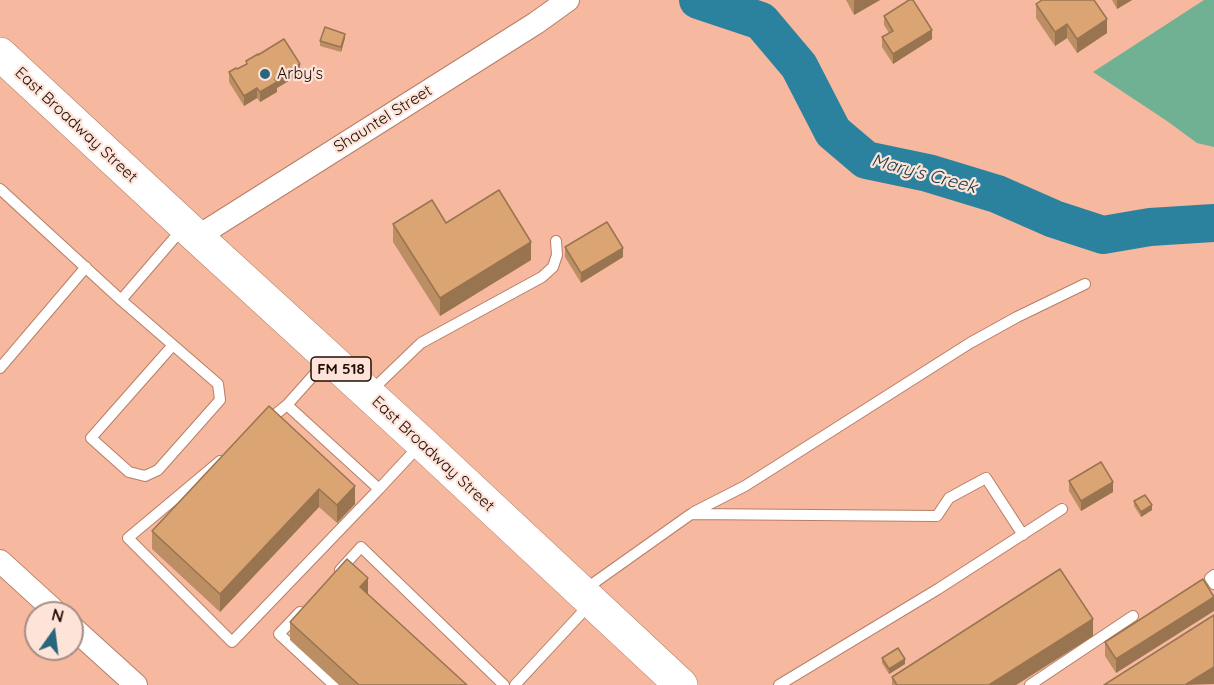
<!DOCTYPE html>
<style>
body{margin:0}
#map{position:relative;width:1214px;height:685px;overflow:hidden;background:#f6b89e;font-family:Quicksand,sans-serif}
canvas{display:block}
.north{position:absolute;left:24px;top:601px;width:60px;height:60px;box-sizing:border-box;background:#fde3d8;border:2px solid #a68e84;border-radius:50%;rotate:14deg;font-size:16px;font-weight:700;line-height:24px;text-align:center;color:#230e05}
.north::after{content:'';display:block;margin:auto;width:21px;height:27px;background:#27667b;clip-path:polygon(50% 0,100% 100%,50% 72%,0 100%)}
</style>
<div id="map">
<canvas width="1214" height="685"></canvas>
<div class="north">N</div>
</div>
<script>
const c = document.querySelector('canvas').getContext('2d');
c.lineJoin = 'round';
function fillPath(path, color) { c.fillStyle = color; c.fill(path, 'evenodd'); }
const poly = rows => new Path2D(rows.map(r => 'M' + r).join(''));
function strokePath(path, color, width, dash) { c.strokeStyle = color; c.lineWidth = width; c.lineCap = dash ? 'butt' : 'round'; c.setLineDash(dash || []); c.stroke(path); }
function label(font, color, halo, rows, align = 'center') {
  c.font = font + ' Quicksand,sans-serif'; c.lineWidth = 4.5; c.setLineDash([]); c.textBaseline = 'middle'; c.strokeStyle = halo; c.fillStyle = color; for (const [text, x, y, turn = 0] of rows) {
    c.save(); c.translate(x, y); c.rotate((+turn || 0) * Math.PI / 180); c.textAlign = isNaN(turn) ? turn : align; if (halo) c.strokeText(text, 0, 0); c.fillText(text, 0, 0); c.restore();
  }
}
const green = poly([
 [1204,0,1214,0,1214,147,1197,143,1167,121,1093,72]
]);
const river = poly([
 [698,0,761,21,799,66,833,132,866,160,928,173,997,194,1054,219,1103,235,1150,227,1214,223]
]);
const lane = poly([
 [0,189,121,300,183,228],
 [121,300,173,345,218,384,220,400,158,470,145,476,129,472,91,438,173,345],
 [0,368,86,267],
 [371,391,421,343,542,277,553,267,557,255,556,241],
 [266,422,287,405],
 [220,461,128,538,232,642,379,489,287,405,327,360],
 [379,489,419,446],
 [694,512,745,486,970,343,1017,317,1085,284],
 [340,570,361,547,504,685],
 [1214,575,1210,578,1214,584],
 [584,590,691,514,937,516,949,498,986,478,1023,535],
 [300,612,279,634,334,685],
 [515,685,590,604],
 [779,685,938,589,1062,509],
 [1030,685,1133,616]
]);
const street = poly([
 [197,237,536,23,568,0],
 [0,561,57,613],
 [72,627,136,685]
]);
const primary = poly([
 [0,54,197,237,422,443,681,685]
]);
const wall = poly([
 [846,0,880,0,854,15],
 [1112,0,1132,0,1117,9],
 [1036,4,1107,33,1077,53,1067,38,1055,46,1036,18],
 [884,16,932,39,893,64,882,47,882,37,889,33,884,25],
 [345,38,341,52,320,46,320,41],
 [258,55,300,74,277,88,277,92,260,102,257,98,244,106,229,82,229,72,237,69,246,64,246,61],
 [446,223,531,260,440,316,393,242,393,224],
 [565,247,623,257,581,283,565,257],
 [269,406,355,504,337,523,319,507,220,612,152,549,152,531],
 [1069,481,1113,492,1081,511,1069,491],
 [1134,501,1152,510,1141,517,1134,506],
 [1203,579,1116,673,1105,656,1105,642],
 [368,595,467,685,339,685,290,640,290,622],
 [1093,636,1016,685,892,685,892,677],
 [882,658,905,664,889,674,882,663]
]);
const shadedWall = poly([
 [855,0,880,0,854,15,854,1],
 [1117,0,1132,0,1117,9],
 [1107,19,1107,33,1077,53,1077,39],
 [1067,24,1067,38,1055,46,1055,32],
 [932,30,932,39,893,64,893,54],
 [345,34,345,38,341,52,341,47],
 [300,64,300,74,277,88,277,92,260,102,260,92,275,79],
 [257,88,257,98,244,106,244,96],
 [531,242,531,260,440,316,440,298],
 [623,248,623,257,581,283,581,273],
 [1113,482,1113,492,1081,511,1081,501],
 [355,486,355,504,337,523,337,505],
 [319,489,319,507,220,612,220,594],
 [1152,505,1152,510,1141,517,1141,512],
 [368,578,368,596,360,587],
 [1214,597,1214,611,1116,673,1116,659],
 [1093,619,1093,636,1016,685,989,685],
 [905,659,905,664,889,674,889,669],
 [1214,667,1214,684,1185,685]
]);
const building = poly([
 [909,0,913,0,932,30,893,54,882,37,893,31,884,16,909,0],
 [1042,0,1094,0,1107,19,1077,39,1067,24,1055,32,1036,4,1042,0],
 [325,27,345,34,341,47,320,41,325,27],
 [284,39,300,64,275,79,277,82,260,92,257,88,244,96,229,72,236,68,237,69,247,64,246,61,258,54,258,55,284,39],
 [499,190,531,242,440,298,393,224,432,200,446,223,499,190],
 [607,222,623,248,581,273,565,247,607,222],
 [269,406,355,486,337,505,319,489,220,594,152,531,269,406],
 [1101,462,1113,482,1081,501,1069,481,1101,462],
 [1145,495,1152,505,1141,512,1134,501,1145,495],
 [347,559,368,578,360,587,467,685,359,685,290,622,347,559],
 [1060,569,1093,619,989,685,897,685,892,677,1060,569],
 [1203,579,1214,597,1116,659,1105,642,1203,579],
 [1214,615,1214,667,1185,685,1104,685,1214,615],
 [898,648,905,659,889,669,882,658,898,648]
]);
const markers = [
 [265,74,6,"#27667b"]
];
const shields = [
 [341,369,60]
];
const shieldNames = [
 ["FM 518",341,369]
];
const poiNames = [
 ["Arby's",277,74]
];
const streetNames = [
 ["Shauntel Street",383,119,-32],
 ["East Broadway Street",76,125,43],
 ["East Broadway Street",433,454,43]
];
const waterNames = [
 ["Mary's Creek",924,174,15]
];
fillPath(green, '#70b193');
strokePath(river, '#2a829e', 38);
strokePath(lane, '#b87e66', 12);
strokePath(street, '#b87e66', 24);
strokePath(primary, '#b87e66', 34);
strokePath(lane, '#fff', 10);
strokePath(street, '#fff', 22);
strokePath(primary, '#fff', 33);
fillPath(wall, '#bc8e63');
fillPath(shadedWall, '#997450');
fillPath(building, '#dba573');
strokePath(building, '#997450', 1.5);
for (const [x, y, r, color] of markers) { const dot = new Path2D(); dot.arc(x, y, r, 0, 2 * Math.PI); c.fillStyle = color; c.fill(dot); strokePath(dot, '#fde3d8', 2); }
for (const [x, y, w] of shields) { const box = new Path2D(); box.roundRect(x - w / 2, y - 12, w, 24, 4.5); c.fillStyle = '#fde3d8'; c.fill(box); strokePath(box, '#230e05', 1.5); }
label('bold 15px', '#230e05', null, shieldNames);
label('16px', '#230e05', '#fde3d8', poiNames, 'left');
label('16px', '#230e05', '#fde3d8', streetNames);
label('italic 18px', '#123845', '#fde3d8', waterNames);
</script>
